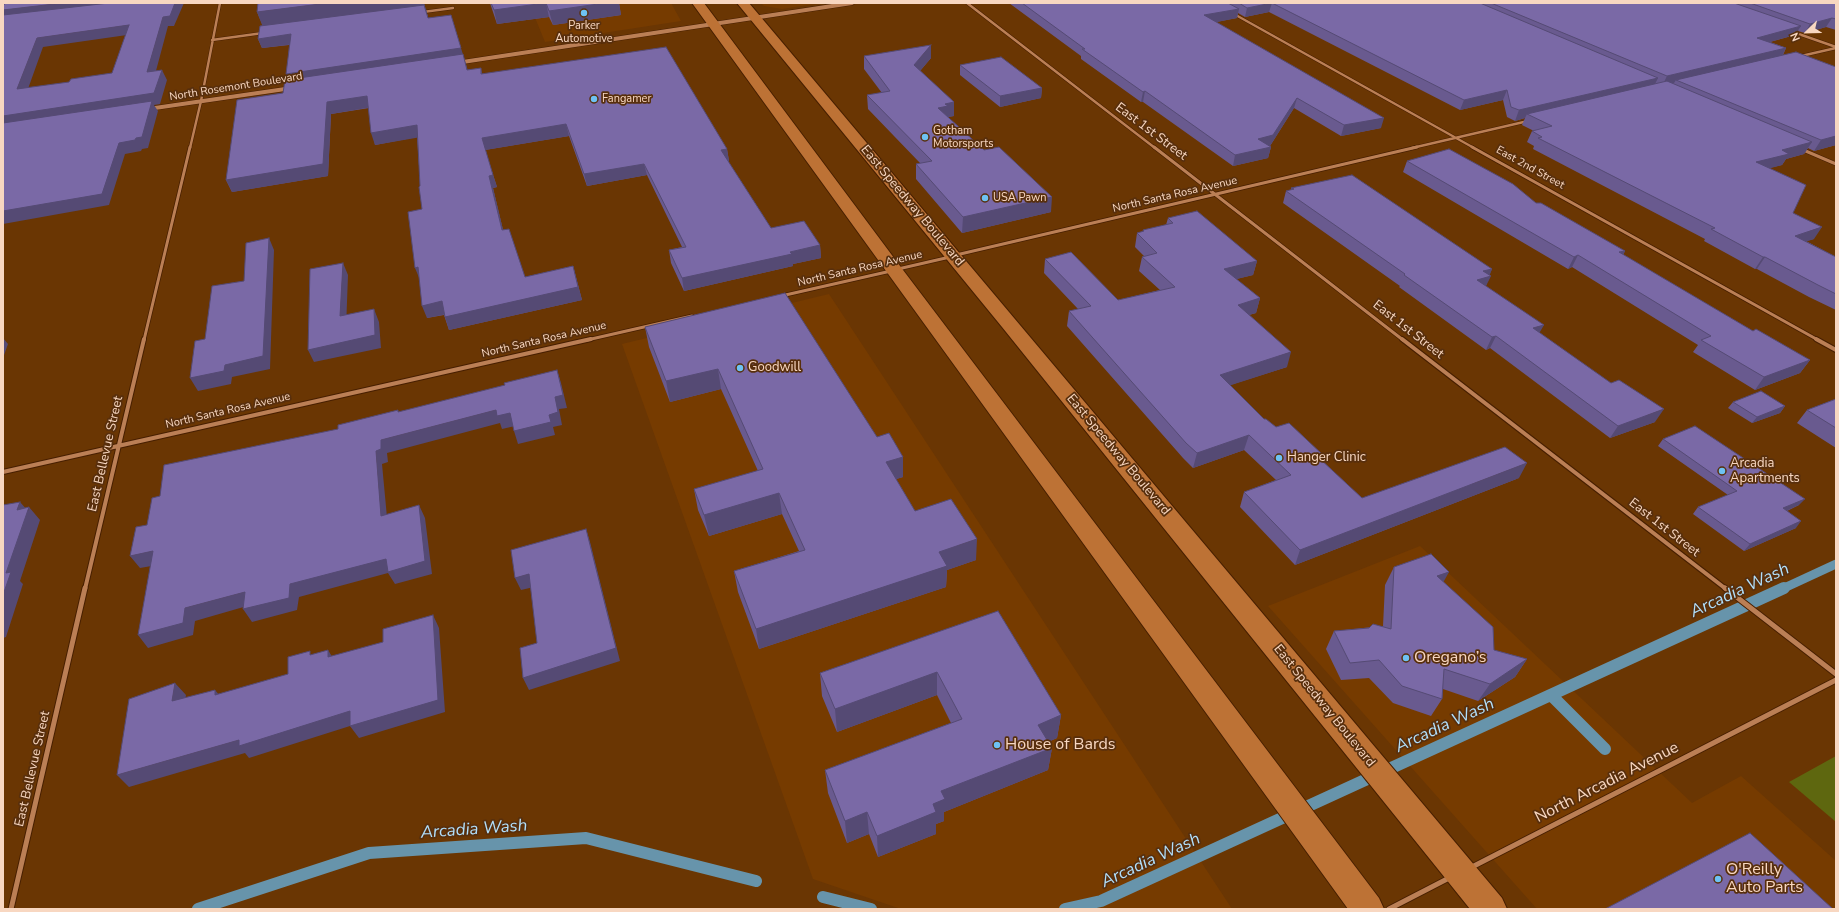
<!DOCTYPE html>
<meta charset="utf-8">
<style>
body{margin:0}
#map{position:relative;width:1839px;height:912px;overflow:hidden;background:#6a3603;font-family:"Nunito Sans",sans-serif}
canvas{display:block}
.frame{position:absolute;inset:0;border:4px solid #f8d7c1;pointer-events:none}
.north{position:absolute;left:1787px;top:12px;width:40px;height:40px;-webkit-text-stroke:3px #582f0d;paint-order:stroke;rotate:247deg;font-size:11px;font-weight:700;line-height:16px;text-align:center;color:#f8d7c1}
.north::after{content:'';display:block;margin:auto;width:14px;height:18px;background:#f8d7c1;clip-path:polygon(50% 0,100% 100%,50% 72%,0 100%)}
</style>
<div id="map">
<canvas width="1839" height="912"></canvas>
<div class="frame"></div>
<div class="north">N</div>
</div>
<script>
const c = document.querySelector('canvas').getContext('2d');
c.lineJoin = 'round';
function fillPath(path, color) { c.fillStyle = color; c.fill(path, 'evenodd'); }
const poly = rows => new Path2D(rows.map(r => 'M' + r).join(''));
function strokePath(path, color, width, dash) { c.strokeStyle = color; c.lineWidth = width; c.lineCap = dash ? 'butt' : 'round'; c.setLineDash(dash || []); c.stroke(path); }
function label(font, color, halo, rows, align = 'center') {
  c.font = font + ' "Nunito Sans",sans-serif'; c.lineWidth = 3.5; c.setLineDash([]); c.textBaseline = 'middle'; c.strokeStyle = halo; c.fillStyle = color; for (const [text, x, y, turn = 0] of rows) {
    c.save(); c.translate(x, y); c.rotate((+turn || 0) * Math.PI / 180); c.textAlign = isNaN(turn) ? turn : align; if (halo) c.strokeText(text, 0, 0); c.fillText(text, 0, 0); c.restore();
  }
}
const built = poly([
 [529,3,671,3,681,21,545,42],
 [761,3,821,3,782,9,764,6],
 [829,294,1232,909,901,909,813,879,622,344],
 [1420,546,1692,803,1741,776,1836,861,1836,909,1537,909,1268,606]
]);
const green = poly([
 [1836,756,1836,822,1789,782]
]);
const streamFar1 = poly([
 [1782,589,1836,564]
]);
const stream = poly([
 [1551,695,1605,749],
 [823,897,871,909],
 [198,909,369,853,586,838,756,881],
 [1065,909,1101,901,1784,588]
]);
const minorFar3 = poly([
 [967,3,1155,148],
 [423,12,453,8],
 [1234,14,1474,148],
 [1793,32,1836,47],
 [212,40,263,33],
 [1801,56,1836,48],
 [190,148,201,101,220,3],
 [1412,148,1528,121]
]);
const minorFar2 = poly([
 [1154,147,1403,340],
 [1472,147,1818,340],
 [1801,149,1836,164],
 [956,255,1417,147],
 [898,269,950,257],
 [781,296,891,271],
 [144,340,190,147],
 [587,340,692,316]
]);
const minorFar1 = poly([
 [1402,339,1726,589],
 [1816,339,1836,350],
 [3,472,591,339],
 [85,589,144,339]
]);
const minor = poly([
 [1725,588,1836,674],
 [1470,868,1836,680],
 [11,909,85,588],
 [1389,909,1451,877]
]);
const tertiary = poly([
 [456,63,852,3],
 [148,109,292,88]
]);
const primary = poly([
 [692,3,704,3,900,266,1379,898,1384,909,1348,909,692,3],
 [737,3,749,3,1502,898,1507,909,1470,909,1002,327,737,3]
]);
const wall = poly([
 [490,3,619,3,621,15,553,25,549,17,497,24],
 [1009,3,1836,3,1836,30,1826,27,1805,33,1798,31,1795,35,1770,42,1786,48,1783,55,1836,145,1814,151,1808,148,1804,154,1786,159,1782,165,1769,168,1793,213,1814,239,1806,241,1836,257,1836,310,1809,297,1757,269,1755,269,1704,241,1705,239,1533,149,1534,146,1527,142,1532,131,1534,131,1522,125,1525,118,1515,121,1507,117,1503,100,1460,110,1269,12,1245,17,1238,13,1237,18,1216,22,1381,128,1341,136,1294,108,1270,146,1269,146,1271,147,1268,158,1233,166,1143,102,1141,102,1081,59,1081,56],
 [426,9,428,18,467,70,481,68,482,74,727,149,729,161,728,161,771,228,820,245,821,258,793,264,793,266,684,291,671,263,669,250,682,247,647,175,587,186,569,136,485,150,497,187,493,188,503,230,525,277,573,266,582,300,449,330,444,315,427,318,422,209,417,137,375,145,369,108,331,114,328,176,232,192,226,180,283,93,288,80,289,45,262,48,258,39,263,26,257,12],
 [864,56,931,58,920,71,954,102,954,116,948,117,1051,212,962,233,916,179,916,164,920,163,868,109,867,95,882,93,864,69],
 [960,65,1042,88,1041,98,1000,107,960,75],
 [1407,161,1536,203,1625,251,1623,255,1753,331,1810,360,1800,373,1755,390,1693,352,1698,345,1572,267,1568,269,1403,172],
 [1291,188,1492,269,1489,275,1486,286,1540,333,1655,422,1610,438,1490,348,1486,350,1399,287,1400,286,1283,203,1286,191,1291,190],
 [1168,218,1257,261,1253,275,1236,279,1260,298,1256,313,1249,315,1287,367,1230,385,1264,419,1276,427,1323,455,1321,460,1362,498,1519,478,1295,565,1240,507,1244,492,1276,480,1244,450,1193,468,1183,458,1067,326,1069,311,1078,309,1044,273,1045,259,1118,300,1160,290,1139,271,1142,257,1144,256,1135,247,1137,233,1142,232,1143,230,1166,225],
 [645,327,877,437,903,457,903,477,896,479,915,511,976,560,947,570,946,587,759,649,738,592,734,571,799,551,782,514,709,536,698,510,694,489,758,471,721,389,670,402,649,347],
 [1836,399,1836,448,1797,423,1807,410],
 [1733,402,1785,406,1780,413,1752,423,1728,408],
 [1663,439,1799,505,1787,511,1796,528,1744,551,1693,514,1698,507,1728,495,1658,446],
 [1394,567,1443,582,1494,650,1527,659,1515,677,1478,701,1443,689,1442,699,1431,716,1393,703,1369,678,1341,680,1326,649,1334,631,1383,626,1385,585],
 [998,611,1061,715,1057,738,1048,742,1052,748,1048,770,944,812,944,821,936,824,936,834,878,857,869,834,847,843,828,793,825,770,951,723,937,695,837,732,822,696,820,673]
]);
const shadedWall = poly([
 [63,3,148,3,6,20,3,15,3,10],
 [175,3,184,3,174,26,168,26,153,82,147,72,163,17],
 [328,3,424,3,431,28,264,30,257,12],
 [546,3,549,17,497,24,494,10],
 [605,3,619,3,621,15,553,25,549,11],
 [1272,3,1269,12,1245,17,1247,8],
 [1239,9,1237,18,1202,25,1204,15],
 [451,15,471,81,290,84,286,74],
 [1832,18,1826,27,1805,33,1810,24],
 [129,25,134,34,43,47,24,100,17,89,37,38],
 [1801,26,1795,35,1751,47,1757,38],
 [291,34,295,44,262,48,258,39],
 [931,45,931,58,914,78,914,65],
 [1786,48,1781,58,1676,80,1674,83,1662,86,1667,76],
 [162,70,167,80,160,104,154,105,158,111,148,148,142,149,141,151,125,154,109,205,3,224,3,211,119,143,3,127,3,116],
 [1658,78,1653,88,1527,114,1525,118,1515,121,1519,110],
 [1042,88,1041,98,1000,107,1000,96],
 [1507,90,1503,100,1460,110,1464,100],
 [1145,91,1143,102,1141,102,1143,92],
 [367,96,372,107,331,114,328,176,232,192,226,180,327,102],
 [1297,98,1294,108,1270,146,1256,149,1258,139],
 [954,102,954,116,948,117,938,108,945,104],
 [1384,118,1381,128,1341,136,1344,125],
 [566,124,569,136,485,150,497,187,493,188,506,242,502,230,489,176,482,138],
 [417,125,421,137,375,145,371,133],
 [1836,136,1836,145,1814,151,1821,140],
 [1812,142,1804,154,1786,159,1782,165,1749,174,1756,162,1782,150],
 [1271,147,1268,158,1233,166,1235,155],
 [727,149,729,161,722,162,721,150],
 [644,164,647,175,587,186,584,174],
 [1052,197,1051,212,962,233,963,217],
 [1822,227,1814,239,1787,248,1795,236],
 [269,238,274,250,270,369,232,377,231,384,198,391,190,378,225,365],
 [820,245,821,258,793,264,793,266,684,291,682,278],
 [1625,251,1619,263,1619,252],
 [1578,255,1572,267,1568,269,1574,257],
 [1763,257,1765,257,1757,269,1755,269],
 [1257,261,1253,275,1221,283,1224,269],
 [343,263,348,275,346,329,340,316],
 [573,266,582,300,449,330,445,317],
 [418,267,420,280,415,268],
 [1492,269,1489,277,1491,276,1485,288,1477,280,1483,271],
 [1260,298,1256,313,1234,319,1238,305],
 [442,301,447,314,427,318,422,306],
 [374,309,379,322,381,348,314,362,308,350],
 [1544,325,1537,337,1533,328],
 [1496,336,1490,348,1486,350,1492,337],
 [3,338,8,344,3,358],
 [1291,352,1287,367,1216,390,1220,375],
 [1810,360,1800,373,1755,390,1764,377],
 [718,369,721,389,670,402,666,381],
 [557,370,561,383,567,408,559,409,562,425,553,427,555,435,518,444,514,431,555,397],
 [1785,406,1780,413,1752,423,1757,417],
 [1664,409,1655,422,1610,438,1618,426],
 [496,410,510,413,515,426,502,429,500,423,387,453,388,462,382,464,388,528,381,516,376,451,381,440],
 [1249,435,1244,450,1193,468,1197,453],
 [1323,455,1318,470,1318,457],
 [903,457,903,477,887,482,886,462],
 [1527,463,1519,478,1295,565,1300,550],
 [779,493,782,514,709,536,704,515],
 [1805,499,1799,505,1777,515,1783,508],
 [20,502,28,511,29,507,40,520,20,581,23,584,6,637,3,638,3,595,6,573,17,510],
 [419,505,425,518,432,574,395,584,388,573,299,597,297,610,252,622,243,609,290,584],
 [1801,521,1796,528,1744,551,1750,544],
 [586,529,590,542,620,661,529,690,523,678],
 [977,539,976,560,947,570,946,587,759,649,756,629,939,552],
 [153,551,163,564,140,568,130,556],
 [1449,572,1439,590,1437,576],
 [529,574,534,587,521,590,515,578],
 [245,592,254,604,195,621,193,635,148,648,138,635,185,608],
 [433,615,439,628,445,712,359,738,350,726,249,758,245,753,129,787,117,775,239,740],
 [328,650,336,663,328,657],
 [1527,659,1515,677,1478,701,1490,684],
 [937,672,937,695,837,732,835,709],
 [175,683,186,695,183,713,172,701],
 [215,690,226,703,215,695],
 [1061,715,1057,738,1035,748,1038,725],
 [1052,748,1048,770,944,812,944,821,936,824,936,834,878,857,877,836,933,804,941,791],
 [867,812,869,834,847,843,845,821]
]);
const building = poly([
 [5,3,63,3,3,10,3,6,5,3],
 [109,3,175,3,170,16,163,17,147,72,162,70,154,93,3,116,3,15,109,3],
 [129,25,112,73,71,79,69,82,17,89,37,38,129,25],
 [258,3,328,3,257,12,258,3],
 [491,3,545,3,494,10,491,3],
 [546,3,605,3,549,11,546,3],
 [1022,3,1228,3,1239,9,1204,15,1384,118,1344,125,1297,98,1273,135,1258,139,1271,147,1235,155,1145,91,1143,92,1082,49,1085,49,1022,3],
 [1239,3,1480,3,1658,78,1519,110,1511,107,1507,90,1464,100,1272,3,1247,8,1239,3],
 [1491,3,1734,3,1801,26,1757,38,1786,48,1667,76,1491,3],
 [1750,3,1836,3,1836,19,1832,18,1810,24,1750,3],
 [424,5,428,18,451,15,461,48,286,74,291,34,258,39,260,26,424,5],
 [931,45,914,65,954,102,945,104,948,106,938,108,984,150,999,147,1052,197,963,217,916,164,932,161,867,95,890,91,864,56,931,45],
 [666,47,727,149,721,150,771,228,804,221,820,245,790,252,792,254,682,278,669,250,686,247,644,164,584,174,566,124,482,138,493,175,489,176,502,230,509,229,525,277,573,266,578,287,445,317,442,301,422,306,418,267,415,268,408,212,422,209,419,187,420,186,417,125,371,133,367,96,327,102,323,164,226,180,237,100,283,93,285,80,463,54,467,70,481,68,481,74,666,47],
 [1796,52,1836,67,1836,136,1821,140,1676,80,1796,52],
 [1001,57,1042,88,1000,96,960,65,1001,57],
 [1667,81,1812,142,1782,150,1789,154,1756,162,1806,185,1793,213,1822,227,1795,236,1836,257,1836,294,1818,285,1765,257,1763,257,1711,229,1715,228,1538,138,1542,137,1532,131,1552,126,1527,114,1667,81],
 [152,101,142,137,136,138,135,140,119,143,102,194,3,211,3,123,152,101],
 [1449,149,1513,184,1536,203,1541,203,1625,251,1619,252,1753,331,1756,329,1810,360,1764,377,1701,340,1711,336,1578,255,1574,257,1407,161,1449,149],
 [1352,175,1492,269,1483,271,1491,276,1477,280,1544,325,1533,328,1611,383,1619,380,1664,409,1618,426,1496,336,1492,337,1404,275,1405,274,1286,191,1294,189,1291,188,1352,175],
 [1197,211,1257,261,1224,269,1260,298,1238,305,1291,352,1220,375,1264,419,1266,419,1276,427,1289,423,1323,455,1318,457,1362,498,1505,447,1527,463,1300,550,1244,492,1291,475,1249,435,1197,453,1186,443,1069,311,1091,306,1045,259,1071,252,1118,300,1175,287,1142,257,1157,253,1137,233,1144,231,1143,230,1173,223,1168,218,1197,211],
 [269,238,263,356,225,365,224,371,190,378,195,341,205,339,212,286,244,281,246,243,269,238],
 [343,263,340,316,374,309,375,335,308,350,310,269,343,263],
 [785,293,877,437,889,433,903,457,886,462,915,511,951,499,977,539,939,552,947,566,756,629,734,571,805,550,779,493,704,515,694,489,763,469,718,369,666,381,645,327,785,293],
 [557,370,563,395,555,397,558,412,549,415,551,422,514,431,510,413,497,416,496,410,381,440,381,449,376,451,381,516,419,505,425,561,388,572,386,559,290,584,289,598,243,609,245,592,185,608,183,623,138,635,153,551,130,556,136,527,147,525,152,498,160,496,164,465,338,429,338,425,398,410,398,412,505,385,504,383,557,370],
 [1761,391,1785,406,1757,417,1733,402,1761,391],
 [1836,399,1836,428,1807,410,1836,399],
 [1695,426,1805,499,1783,508,1801,521,1750,544,1698,507,1737,491,1663,439,1695,426],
 [20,502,17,510,29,507,6,573,11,572,3,595,3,505,20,502],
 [586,529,616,648,523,678,520,648,537,643,529,574,515,578,511,550,586,529],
 [1431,554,1449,572,1437,576,1493,627,1494,650,1527,659,1490,684,1444,669,1442,699,1402,686,1379,660,1350,663,1334,631,1369,628,1373,624,1391,629,1394,567,1431,554],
 [998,611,1061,715,1038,725,1052,748,941,791,945,799,933,804,936,812,877,836,867,812,845,821,825,770,962,719,937,672,835,709,820,673,998,611],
 [433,615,438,700,350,726,350,711,239,746,239,740,117,775,129,699,175,683,172,701,215,690,215,695,288,674,288,657,310,651,310,655,328,650,328,657,383,642,383,629,433,615],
 [1750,833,1833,909,1605,909,1750,833]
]);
const markers = [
 [584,13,4,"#6ec2f3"],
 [594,99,4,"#6ec2f3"],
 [925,137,4,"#6ec2f3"],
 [985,198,4,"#6ec2f3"],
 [740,368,4,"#6ec2f3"],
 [1279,458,4,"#6ec2f3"],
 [1722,471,4,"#6ec2f3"],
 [1406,658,4,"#6ec2f3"],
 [997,745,4,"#6ec2f3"],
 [1718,879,4,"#6ec2f3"]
];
const farPoinames = [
 ["Parker",584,26,"center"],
 ["Automotive",584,39,"center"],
 ["Fangamer",602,99],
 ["Gotham",933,131],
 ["Motorsports",933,144],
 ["USA Pawn",993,198]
];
const farStreetnames = [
 ["North Rosemont Boulevard",236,87,-9],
 ["East 2nd Street",1530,168,29],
 ["North Santa Rosa Avenue",1175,195,-13],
 ["North Santa Rosa Avenue",860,269,-13],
 ["North Santa Rosa Avenue",544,340,-13],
 ["North Santa Rosa Avenue",228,411,-13]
];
const streetNames = [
 ["East 1st Street",1151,132,37],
 ["East Speedway Boulevard",912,206,50],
 ["East 1st Street",1408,330,38],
 ["East Bellevue Street",106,454,-77],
 ["East Speedway Boulevard",1118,455,50],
 ["East 1st Street",1664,528,38],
 ["East Speedway Boulevard",1324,706,51],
 ["East Bellevue Street",33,769,-77]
];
const poiNames = [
 ["Goodwill",748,368],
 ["Hanger Clinic",1287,458],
 ["Arcadia",1730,464],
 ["Apartments",1730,479]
];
const nearPoinames = [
 ["Oregano’s",1414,658],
 ["House of Bards",1005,745],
 ["O'Reilly",1726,870],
 ["Auto Parts",1726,888]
];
const nearStreetnames = [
 ["North Arcadia Avenue",1607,783,-27]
];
const nearWaternames = [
 ["Arcadia Wash",1740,591,-25],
 ["Arcadia Wash",1445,726,-25],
 ["Arcadia Wash",474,830,-4],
 ["Arcadia Wash",1151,861,-25]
];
fillPath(built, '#763b00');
fillPath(green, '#5e670f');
strokePath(streamFar1, '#6794ab', 9);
strokePath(stream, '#6794ab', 12);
strokePath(minorFar3, '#471f00', 3.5);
strokePath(minorFar2, '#471f00', 4.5);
strokePath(minorFar1, '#471f00', 6);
strokePath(minor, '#471f00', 7);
strokePath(tertiary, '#471f00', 5);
strokePath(primary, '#471f00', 2);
strokePath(minorFar3, '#bb7f55', 2.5);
strokePath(minorFar2, '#bb7f55', 3);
strokePath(minorFar1, '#bb7f55', 4);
strokePath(minor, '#bb7f55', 5);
strokePath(tertiary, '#bb7f55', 4);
fillPath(primary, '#bd7235');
fillPath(wall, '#695a8f');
fillPath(shadedWall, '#554a74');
fillPath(building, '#7a69a6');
strokePath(building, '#554a74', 1);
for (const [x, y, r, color] of markers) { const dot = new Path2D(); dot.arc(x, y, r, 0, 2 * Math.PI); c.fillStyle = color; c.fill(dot); strokePath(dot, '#582f0d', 1.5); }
label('11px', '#f8d7c1', '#582f0d', farPoinames, 'left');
label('11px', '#f8d7c1', '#582f0d', farStreetnames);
label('13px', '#f8d7c1', '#582f0d', streetNames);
label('13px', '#f8d7c1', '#582f0d', poiNames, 'left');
label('16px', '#f8d7c1', '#582f0d', nearPoinames, 'left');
label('16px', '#f8d7c1', '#582f0d', nearStreetnames);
label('italic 17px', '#b1dffb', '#582f0d', nearWaternames);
</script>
